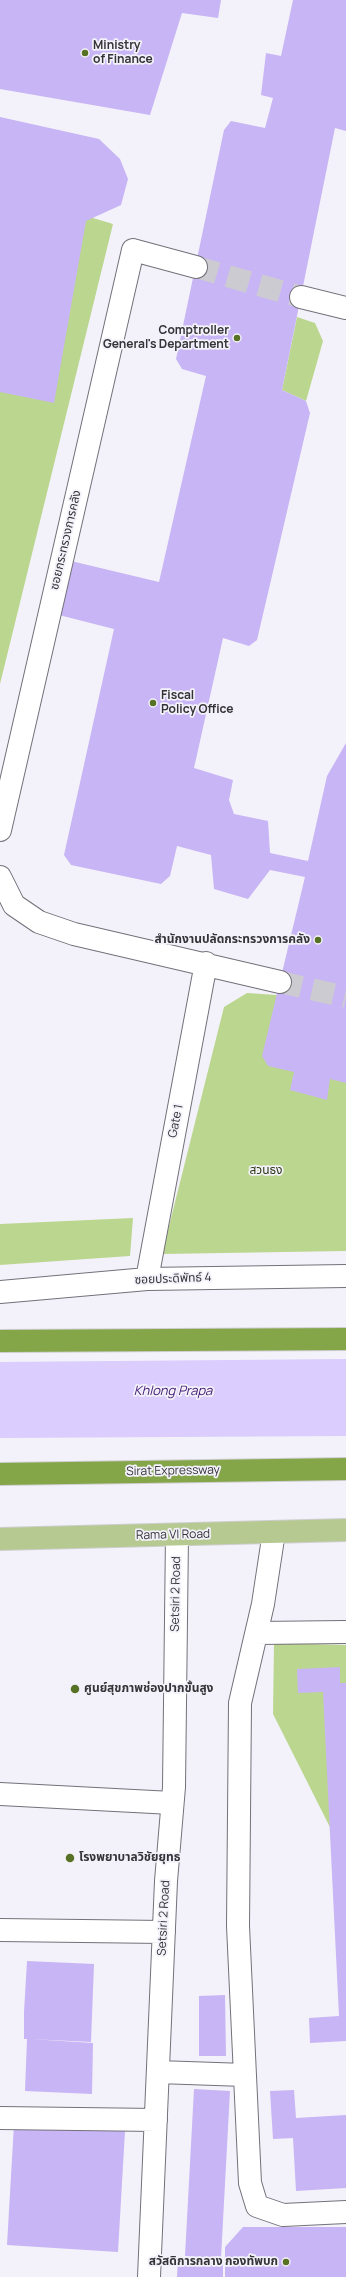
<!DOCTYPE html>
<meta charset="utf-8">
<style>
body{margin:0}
canvas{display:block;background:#f3f1f9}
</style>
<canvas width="346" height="2277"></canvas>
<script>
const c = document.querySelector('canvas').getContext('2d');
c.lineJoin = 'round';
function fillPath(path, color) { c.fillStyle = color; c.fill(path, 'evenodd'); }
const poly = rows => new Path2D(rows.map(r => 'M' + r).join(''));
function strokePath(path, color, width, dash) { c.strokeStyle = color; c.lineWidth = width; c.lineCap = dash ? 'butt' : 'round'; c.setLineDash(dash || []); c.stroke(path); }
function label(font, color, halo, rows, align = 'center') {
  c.font = font + ' Manrope,"Noto Sans Thai",sans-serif'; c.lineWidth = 3.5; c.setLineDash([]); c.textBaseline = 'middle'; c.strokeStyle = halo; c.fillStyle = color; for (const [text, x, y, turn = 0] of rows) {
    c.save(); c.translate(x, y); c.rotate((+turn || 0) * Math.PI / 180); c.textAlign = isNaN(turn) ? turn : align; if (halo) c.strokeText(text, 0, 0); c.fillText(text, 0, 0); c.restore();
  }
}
const green = poly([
 [0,190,113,224,0,684],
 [297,317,315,323,323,341,306,401,282,390],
 [247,993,276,995,346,1016,346,1251,162,1254,224,1007],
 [133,1218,130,1256,0,1265,0,1224],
 [274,1643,346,1645,346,1859,273,1714]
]);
const water = poly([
 [346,1359,346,1436,0,1438,0,1362]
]);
const building = poly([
 [0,0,221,0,218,18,182,13,150,115,0,89],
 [293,0,346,0,346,131,335,128,282,390,306,401,310,413,257,640,249,646,223,638,194,768,233,780,229,800,234,814,268,821,270,853,308,861,327,776,346,743,346,1083,330,1079,327,1100,290,1090,294,1072,268,1066,262,1056,305,877,270,870,248,899,214,889,211,855,177,846,170,876,161,884,71,865,64,855,114,629,59,615,71,561,159,582,206,376,182,369,176,359,224,130,231,121,265,128,273,98,261,95,266,53,281,56],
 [0,117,99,139,120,159,128,179,121,205,86,221,54,403,0,392],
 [340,1667,340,1683,346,1683,346,2041,310,2043,309,2018,339,2016,323,1692,298,1693,297,1669],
 [27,1961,94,1964,91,2042,30,2039,93,2043,92,2094,25,2091,27,2039,24,2039,24,2012],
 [225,1995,226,2056,199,2056,199,1996],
 [194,2089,230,2091,221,2258,185,2256],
 [294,2090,296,2118,346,2115,346,2188,296,2191,293,2138,273,2139,270,2091],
 [14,2124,125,2131,118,2252,7,2245],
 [243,2227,346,2227,346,2277,225,2277,225,2247],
 [178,2259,223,2261,223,2277,177,2277]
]);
const minorTunnel = poly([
 [196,267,301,297],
 [280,982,346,997]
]);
const minor = poly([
 [301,297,346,308],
 [0,830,133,250,196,267],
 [0,877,14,905,39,922,74,934,280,982],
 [147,1279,206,963],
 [0,1292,147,1279,346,1276],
 [274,1532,263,1604,240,1703,238,1926,250,2183,257,2206,283,2215,346,2212],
 [257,1633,346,1632],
 [0,1794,172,1803],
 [0,1930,164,1932],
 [158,2072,245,2075],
 [0,2118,156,2120],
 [149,2277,166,1881,174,1787,177,1535]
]);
const major = poly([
 [0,1539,346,1530]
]);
const highway = poly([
 [0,1341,346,1339],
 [0,1474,346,1469]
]);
const markers = [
 [85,53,4,"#587225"],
 [237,338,4,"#587225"],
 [153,703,4,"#587225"],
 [318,940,4,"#587225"],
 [75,1689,5,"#587225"],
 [70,1858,5,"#587225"],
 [286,2262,4,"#587225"]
];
const poiNames = [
 ["Ministry",93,46],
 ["of Finance",93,60],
 ["Comptroller",229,331,"right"],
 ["General's Department",229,345,"right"],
 ["Fiscal",161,696],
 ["Policy Office",161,710],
 ["สำนักงานปลัดกระทรวงการคลัง",310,940,"right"],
 ["ศูนย์สุขภาพช่องปากขั้นสูง",84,1689],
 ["โรงพยาบาลวิชัยยุทธ",79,1858],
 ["สวัสดิการกลาง กองทัพบก",278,2262,"right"]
];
const streetNames = [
 ["ซอยกระทรวงการคลัง",66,540,-77],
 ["Gate 1",176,1121,-79],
 ["ซอยประดิพัทธ์ 4",173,1279,-2],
 ["Sirat Expressway",173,1471,-1],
 ["Rama VI Road",173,1535,-1],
 ["Setsiri 2 Road",176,1594,-89],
 ["Setsiri 2 Road",164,1918,-87]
];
const parkNames = [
 ["สวนธง",266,1171]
];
const waterNames = [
 ["Khlong Prapa",173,1391]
];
fillPath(green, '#bbd78f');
fillPath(water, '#dbcdfe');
fillPath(building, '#c8b5f5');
strokePath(minorTunnel, '#cdcbd2', 22, [22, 11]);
strokePath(minor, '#737179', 24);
strokePath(major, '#cececf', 24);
strokePath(highway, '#cececf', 24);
strokePath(minor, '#fff', 22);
strokePath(major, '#b5c991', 22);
strokePath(highway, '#84a548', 22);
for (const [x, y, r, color] of markers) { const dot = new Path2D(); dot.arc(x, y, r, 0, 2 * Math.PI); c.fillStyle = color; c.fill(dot); strokePath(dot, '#f3f1f9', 1.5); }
label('bold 12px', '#343337', '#f3f1f9', poiNames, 'left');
label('12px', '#343337', '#f3f1f9', streetNames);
label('12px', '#293513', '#f3f1f9', parkNames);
label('italic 13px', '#421b75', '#f3f1f9', waterNames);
</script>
